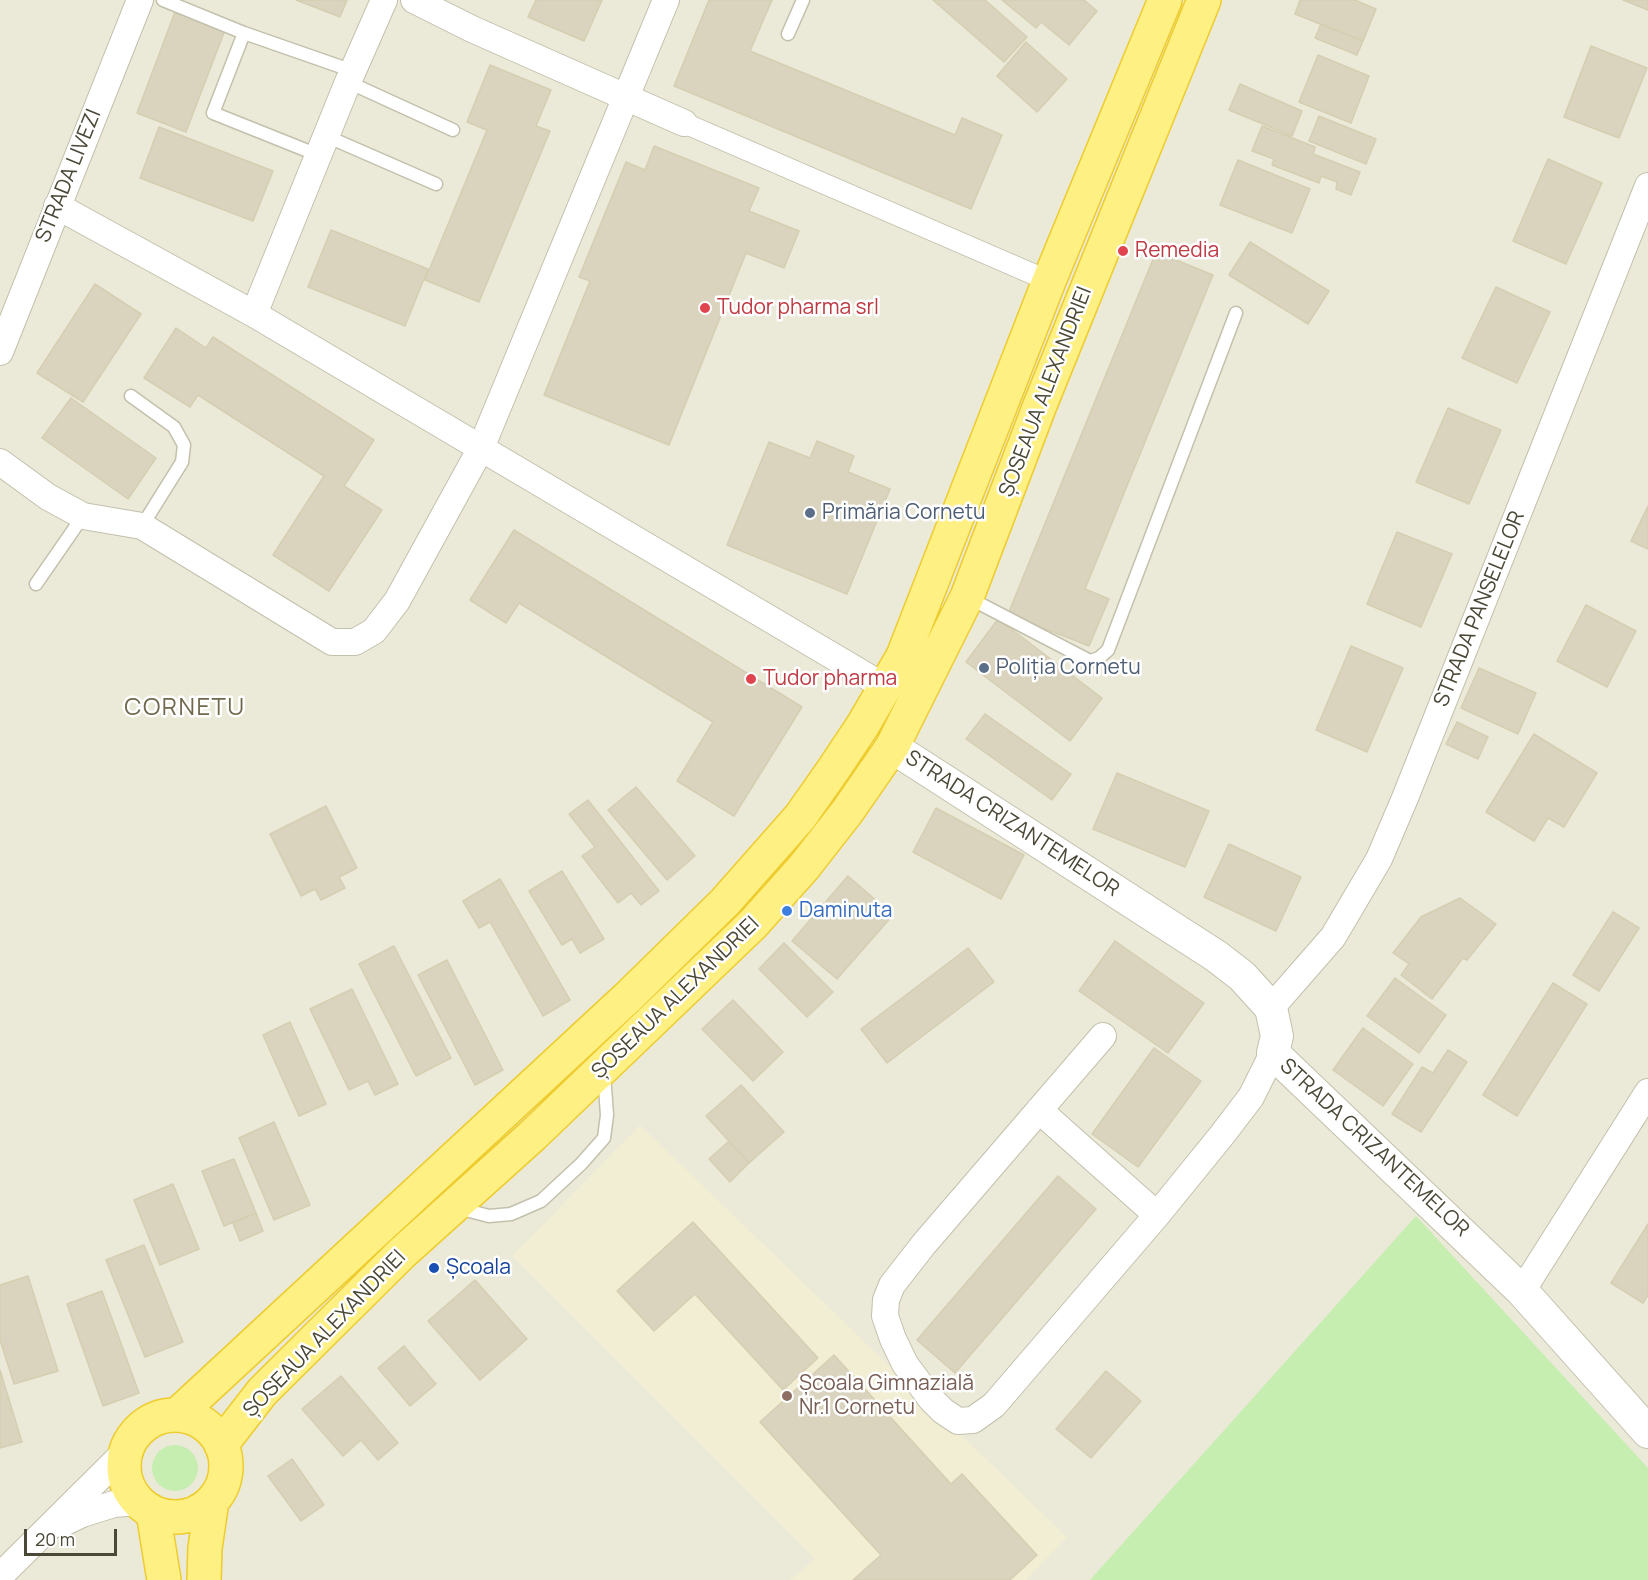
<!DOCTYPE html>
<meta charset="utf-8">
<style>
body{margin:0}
#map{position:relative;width:1648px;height:1580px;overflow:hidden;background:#f7f5eb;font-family:Manrope,sans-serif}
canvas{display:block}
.scale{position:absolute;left:24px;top:1529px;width:93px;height:27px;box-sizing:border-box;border:3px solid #4c4837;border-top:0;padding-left:8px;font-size:18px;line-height:21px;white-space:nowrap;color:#4c4837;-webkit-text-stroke:4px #fff;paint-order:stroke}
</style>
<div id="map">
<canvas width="1648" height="1580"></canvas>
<div class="scale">20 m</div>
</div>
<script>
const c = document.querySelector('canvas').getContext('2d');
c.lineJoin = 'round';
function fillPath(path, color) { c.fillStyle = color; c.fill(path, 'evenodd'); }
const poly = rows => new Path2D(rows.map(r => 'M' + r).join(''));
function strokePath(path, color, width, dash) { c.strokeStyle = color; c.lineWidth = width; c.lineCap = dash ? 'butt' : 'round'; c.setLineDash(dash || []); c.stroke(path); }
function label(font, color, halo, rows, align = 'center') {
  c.font = font + ' Manrope,sans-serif'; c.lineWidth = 5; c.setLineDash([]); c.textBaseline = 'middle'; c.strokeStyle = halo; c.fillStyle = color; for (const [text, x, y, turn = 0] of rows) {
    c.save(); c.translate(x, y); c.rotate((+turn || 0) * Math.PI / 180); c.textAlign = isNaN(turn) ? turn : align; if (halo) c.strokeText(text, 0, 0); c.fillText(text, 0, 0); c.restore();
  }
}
const residential = poly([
 [0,0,1648,0,1648,1580,0,1580]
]);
const education = poly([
 [640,1125,1067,1537,1026,1580,790,1580,815,1559,512,1256]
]);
const green = poly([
 [1416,1216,1648,1468,1648,1580,1090,1580],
 '152 1468a23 23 0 1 1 46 0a23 23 0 1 1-46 0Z'
]);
const building = poly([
 [296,0,347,0,340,17,296,0],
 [536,0,602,0,584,41,528,17,536,0],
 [709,0,772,0,750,51,955,135,962,118,1002,135,971,209,674,86,709,0],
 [933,0,985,0,1027,37,1004,62,933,0],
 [1002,0,1084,0,1097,11,1069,45,1041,22,1036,28,1002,0],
 [1300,0,1355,0,1376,9,1363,41,1295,14,1300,0],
 [1623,0,1648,0,1648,10,1623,0],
 [175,12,225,30,186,132,137,113,175,12],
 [1321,24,1363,41,1357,55,1315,38,1321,24],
 [1026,42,1067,79,1037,112,997,76,1026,42],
 [1591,46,1647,68,1619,138,1564,117,1591,46],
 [1318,55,1369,76,1351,123,1299,102,1318,55],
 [490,65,551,90,536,126,550,131,479,302,425,280,487,130,467,122,490,65],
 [1240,84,1302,111,1292,136,1229,110,1240,84],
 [1319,116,1376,139,1366,164,1309,141,1319,116],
 [1262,126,1315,147,1313,154,1360,172,1351,195,1336,189,1337,182,1321,176,1319,183,1272,165,1274,159,1252,151,1262,126],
 [159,127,273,171,253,221,140,178,159,127],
 [654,146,759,188,749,211,799,231,784,268,746,253,669,445,544,395,590,281,579,277,626,162,645,170,654,146],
 [1548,159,1602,183,1566,264,1513,241,1548,159],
 [1238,160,1310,189,1292,233,1220,205,1238,160],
 [331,230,428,269,405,326,308,287,331,230],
 [1250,242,1329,291,1308,324,1229,275,1250,242],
 [1156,252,1213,275,1085,589,1109,599,1089,646,1008,614,1156,252],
 [95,284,141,314,83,402,37,373,95,284],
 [1496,287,1550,312,1517,383,1462,358,1496,287],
 [176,328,206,348,213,337,374,440,344,486,382,510,329,591,273,555,324,476,198,395,190,407,144,378,176,328],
 [71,398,156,458,128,499,42,438,71,398],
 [1448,408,1501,430,1469,504,1416,482,1448,408],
 [817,441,854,456,848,472,890,489,847,594,727,545,769,442,810,458,817,441],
 [1648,506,1648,549,1631,541,1648,506],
 [514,530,802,707,734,816,677,781,713,722,519,603,506,623,470,600,514,530],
 [1397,532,1452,554,1421,627,1367,604,1397,532],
 [1586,605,1636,631,1607,687,1557,661,1586,605],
 [998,619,1102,698,1070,741,966,662,998,619],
 [1351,646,1403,668,1367,752,1316,730,1351,646],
 [1479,668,1536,693,1518,734,1461,708,1479,668],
 [985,714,1071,774,1052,800,966,739,985,714],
 [1457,722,1488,737,1478,759,1446,744,1457,722],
 [1534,734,1597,773,1564,827,1548,818,1534,841,1486,812,1534,734],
 [1117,773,1209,811,1185,867,1093,829,1117,773],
 [636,787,695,856,667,880,608,810,636,787],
 [588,800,659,891,641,905,631,893,618,903,582,856,595,847,569,814,588,800],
 [326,806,357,868,339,877,345,888,321,900,315,889,301,896,270,834,326,806],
 [936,808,1024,855,1001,899,913,852,936,808],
 [1229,844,1301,877,1276,931,1204,897,1229,844],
 [562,871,604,939,580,953,572,939,562,945,529,891,562,871],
 [848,876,893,915,837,979,792,941,848,876],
 [500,879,570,1000,543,1016,490,922,479,928,463,901,500,879],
 [1460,898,1496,924,1467,960,1463,958,1432,999,1401,975,1409,964,1393,953,1421,917,1460,898],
 [1613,912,1639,928,1599,991,1573,975,1613,912],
 [1115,941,1204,1003,1168,1053,1079,991,1115,941],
 [784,943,833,992,807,1017,759,969,784,943],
 [394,946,451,1058,416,1076,359,964,394,946],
 [968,948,994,982,887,1063,861,1029,968,948],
 [447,960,503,1070,475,1085,418,975,447,960],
 [1395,978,1446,1015,1419,1053,1367,1016,1395,978],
 [1553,983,1587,1004,1517,1116,1483,1095,1553,983],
 [352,989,398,1084,375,1095,368,1081,349,1090,310,1009,352,989],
 [733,1000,783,1052,753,1081,702,1029,733,1000],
 [290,1022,326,1104,299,1116,263,1035,290,1022],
 [1363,1028,1413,1064,1383,1106,1333,1070,1363,1028],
 [1154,1048,1201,1081,1138,1167,1092,1134,1154,1048],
 [1448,1050,1467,1062,1421,1132,1392,1114,1422,1067,1433,1073,1448,1050],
 [741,1085,784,1132,749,1163,706,1116,741,1085],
 [274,1122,310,1205,274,1220,239,1138,274,1122],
 [729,1141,749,1163,730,1182,709,1159,729,1141],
 [234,1159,256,1213,224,1226,202,1171,234,1159],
 [1058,1176,1096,1209,955,1373,917,1340,1058,1176],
 [173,1184,199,1249,160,1265,134,1200,173,1184],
 [256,1213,263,1231,240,1241,233,1223,256,1213],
 [693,1222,818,1358,783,1390,695,1294,654,1331,617,1291,693,1222],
 [1648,1224,1648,1295,1643,1303,1611,1283,1648,1224],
 [144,1245,183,1342,145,1357,106,1260,144,1245],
 [28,1276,58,1371,14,1384,0,1340,0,1285,28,1276],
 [475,1280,527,1339,480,1380,428,1321,475,1280],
 [102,1291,139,1393,103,1406,67,1304,102,1291],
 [404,1346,436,1384,410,1406,378,1368,404,1346],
 [834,1355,951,1484,962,1474,1037,1555,1010,1580,853,1580,881,1555,760,1422,834,1355],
 [0,1370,22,1442,0,1448,0,1370],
 [1106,1371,1141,1401,1091,1458,1056,1429,1106,1371],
 [341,1376,398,1443,378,1460,361,1440,343,1456,302,1409,341,1376],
 [292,1459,324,1505,301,1521,268,1476,292,1459]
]);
const service = poly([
 [163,0,244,33,353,71],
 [244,33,213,113,318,155],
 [788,34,803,0],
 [348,82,453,130],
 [326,136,436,184],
 [131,396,174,427,184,445,182,462,142,526],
 [36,584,83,516],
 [969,598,1090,661,1099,658,1108,650,1236,313],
 [458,1208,489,1216,511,1214,541,1201,581,1164,604,1138,607,1115,604,1074]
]);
const pedestrian = poly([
 [684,123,1049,281]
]);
const minor = poly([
 [414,0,472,29,684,123],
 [57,206,254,314,885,687],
 [254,314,348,82,384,0],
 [0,352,140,0],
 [0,462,48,497,83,516,142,526,332,642,355,642,374,631,397,601,481,448,666,0],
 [1271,1008,1333,937,1379,859,1405,798,1648,186],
 [1103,1036,924,1244,892,1285,886,1300,885,1316,893,1339,905,1364,931,1399,943,1411,958,1421,973,1420,994,1405,1157,1215,1222,1135,1251,1097,1273,1053],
 [1039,1110,1157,1215],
 [1522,1291,1648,1092],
 [61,1524,82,1514,114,1504,139,1502],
 [0,1576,126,1451]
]);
const tertiary = poly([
 [892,747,1216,956,1242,976,1271,1008,1277,1036,1273,1053,1522,1291,1648,1432]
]);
const trunk = poly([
 [177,1415,627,998,725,902,800,817,833,770,863,725,903,656,1049,281,1165,0],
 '124 1466a51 51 0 1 1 102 0a51 51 0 1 1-102 0Z',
 [221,1445,262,1392,402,1253,532,1136,753,924,804,867,847,812,892,747,967,597,1040,405,1204,0],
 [153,1512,164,1580],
 [204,1580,205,1548,212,1501]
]);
const markers = [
 [1123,251,6,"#e0444e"],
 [705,308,6,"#e0444e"],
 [810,513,6,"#5c6f8a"],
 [984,668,6,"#5c6f8a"],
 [751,679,6,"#e0444e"],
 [787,911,6,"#3f7fe0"],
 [434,1268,6,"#1a4fb4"],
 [787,1396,6,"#8d6e63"]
];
const streetNames = [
 ["STRADA LIVEZI",69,176,-68],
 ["ȘOSEAUA ALEXANDRIEI",1046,392,-69],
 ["STRADA PANSELELOR",1480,609,-68],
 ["STRADA CRIZANTEMELOR",1012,824,33],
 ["ȘOSEAUA ALEXANDRIEI",676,998,-44],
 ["STRADA CRIZANTEMELOR",1374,1148,43],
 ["ȘOSEAUA ALEXANDRIEI",325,1334,-46]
];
const healthNames = [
 ["Remedia",1135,251],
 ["Tudor pharma srl",717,308],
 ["Tudor pharma",763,679]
];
const serviceNames = [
 ["Primăria Cornetu",822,513],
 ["Poliția Cornetu",996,668]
];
const shopNames = [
 ["Daminuta",799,911]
];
const transitNames = [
 ["Școala",446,1268]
];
const educationNames = [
 ["Școala Gimnazială",799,1384],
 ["Nr.1 Cornetu",799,1408]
];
const quarterNames = [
 ["CORNETU",185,708]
];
fillPath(residential, '#ebe9d8');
fillPath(education, '#f1eed3');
fillPath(green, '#c6eeb0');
fillPath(building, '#dad4bf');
strokePath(building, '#d5ceb1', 1.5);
strokePath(service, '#c3c0ac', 15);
strokePath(pedestrian, '#c3c0ac', 22);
strokePath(minor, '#c3c0ac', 28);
strokePath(tertiary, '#c3c0ac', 34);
strokePath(trunk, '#eecc2d', 36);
strokePath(service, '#fff', 12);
strokePath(pedestrian, '#fff', 20);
strokePath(minor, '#fff', 26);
strokePath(tertiary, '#fff', 32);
strokePath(trunk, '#fff084', 33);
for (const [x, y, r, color] of markers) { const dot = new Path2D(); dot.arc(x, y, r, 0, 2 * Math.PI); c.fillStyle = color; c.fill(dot); strokePath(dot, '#fff', 2); }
label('21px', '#4c4837', '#fff', streetNames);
label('21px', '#be3a42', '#fff', healthNames, 'left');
label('21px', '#4e5e75', '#fff', serviceNames, 'left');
label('21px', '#366cbe', '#fff', shopNames, 'left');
label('21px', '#164399', '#fff', transitNames, 'left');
label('21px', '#785e54', '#fff', educationNames, 'left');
c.letterSpacing = '1.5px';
label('24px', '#70694d', '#fff', quarterNames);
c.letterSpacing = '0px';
</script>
